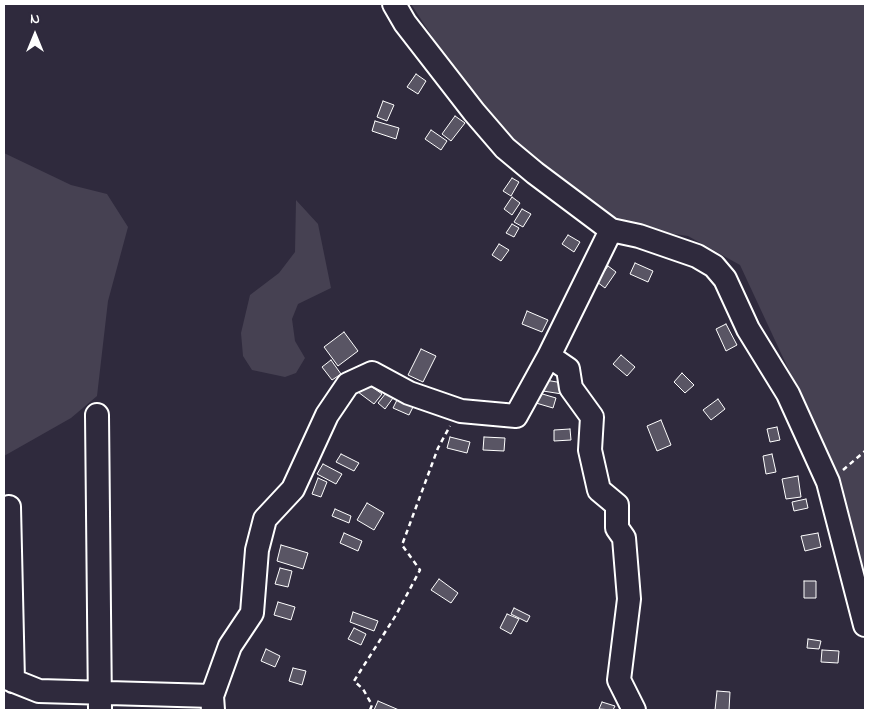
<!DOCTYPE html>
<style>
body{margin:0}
#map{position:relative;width:869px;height:714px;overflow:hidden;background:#2f2a3d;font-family:"Indie Flower",sans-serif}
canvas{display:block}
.frame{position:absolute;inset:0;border:5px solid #fff;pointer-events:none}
.north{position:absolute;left:10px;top:10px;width:50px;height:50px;-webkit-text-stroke:4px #2f2a3d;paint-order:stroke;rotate:0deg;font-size:14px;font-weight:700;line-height:20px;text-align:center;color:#fff}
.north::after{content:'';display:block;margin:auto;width:18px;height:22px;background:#fff;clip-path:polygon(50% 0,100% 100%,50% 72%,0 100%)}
</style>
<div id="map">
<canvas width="869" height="714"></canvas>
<div class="frame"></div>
<div class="north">N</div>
</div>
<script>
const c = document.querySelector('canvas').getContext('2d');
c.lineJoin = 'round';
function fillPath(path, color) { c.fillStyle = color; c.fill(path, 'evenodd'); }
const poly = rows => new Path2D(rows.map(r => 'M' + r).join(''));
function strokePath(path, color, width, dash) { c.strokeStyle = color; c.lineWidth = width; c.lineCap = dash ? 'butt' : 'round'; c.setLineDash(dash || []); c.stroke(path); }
const green = poly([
 [411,4,865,4,865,578,839,478,740,265,688,236,619,226,567,191,489,119,450,64],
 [4,153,71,185,107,194,128,227,108,301,97,396,71,418,4,456],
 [296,200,318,224,331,288,298,304,292,319,295,341,305,358,296,373,285,377,252,370,243,356,241,333,250,295,279,273,295,252]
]);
const building = poly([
 [416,74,426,81,418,94,407,87,416,74],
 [383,101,394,105,387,121,377,117,383,101],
 [455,116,465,123,451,141,442,134,455,116],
 [375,121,399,128,396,139,372,131,375,121],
 [431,130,447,141,441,150,425,139,431,130],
 [512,178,519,182,511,196,503,191,512,178],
 [512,197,520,203,512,215,504,209,512,197],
 [522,209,531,214,523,227,514,222,522,209],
 [512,224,519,228,514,237,506,233,512,224],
 [568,235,580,242,574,252,562,244,568,235],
 [499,244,509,250,501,261,492,255,499,244],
 [635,263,653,271,648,282,630,274,635,263],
 [608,266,616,272,605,288,597,282,608,266],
 [527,311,548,320,542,332,522,324,527,311],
 [726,324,737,345,726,351,716,329,726,324],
 [344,332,358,351,338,366,324,347,344,332],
 [421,349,436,356,423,382,408,375,421,349],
 [621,355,635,367,627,376,613,364,621,355],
 [331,360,341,374,332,380,322,367,331,360],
 [682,373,694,385,685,393,674,382,682,373],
 [545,380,563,383,562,394,543,391,545,380],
 [365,382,382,394,374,404,358,392,365,382],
 [386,393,393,398,385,409,378,403,386,393],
 [539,393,556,398,553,408,536,403,539,393],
 [398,398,414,405,409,415,393,408,398,398],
 [718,399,725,409,711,420,703,410,718,399],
 [661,420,671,445,657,451,647,426,661,420],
 [777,427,780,440,770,442,767,429,777,427],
 [570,429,571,440,554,441,554,430,570,429],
 [450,437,470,442,467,453,447,448,450,437],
 [484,437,505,438,504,451,483,450,484,437],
 [341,454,359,463,354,471,336,462,341,454],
 [772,454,776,472,766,474,763,456,772,454],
 [323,464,342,474,336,484,317,474,323,464],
 [798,476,801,497,786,499,782,479,798,476],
 [318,478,327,482,321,497,312,494,318,478],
 [806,499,808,508,794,511,792,502,806,499],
 [367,503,384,513,374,530,357,520,367,503],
 [335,509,351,516,349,523,332,516,335,509],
 [344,533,362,541,358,551,340,543,344,533],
 [818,533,821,547,805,551,801,536,818,533],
 [281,545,308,553,303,569,277,561,281,545],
 [280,568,292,571,288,587,275,584,280,568],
 [439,579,458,593,451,603,431,590,439,579],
 [804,581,816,581,816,598,804,598,804,581],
 [278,602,295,607,291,620,274,615,278,602],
 [514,608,530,616,527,622,511,614,514,608],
 [353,612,378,621,374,631,350,622,353,612],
 [507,614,519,619,511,634,500,628,507,614],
 [354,628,366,634,361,645,348,639,354,628],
 [808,639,821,641,819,649,807,648,808,639],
 [266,649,280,656,275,667,261,661,266,649],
 [822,650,839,651,838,663,821,662,822,650],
 [293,668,306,671,302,685,289,681,293,668],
 [717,691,730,692,729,710,715,710,717,691],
 [378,701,399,710,374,710,378,701],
 [602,702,615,706,613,710,599,709,602,702]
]);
const path = poly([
 [843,470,865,451],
 [370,710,372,705,363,689,354,681,396,615,420,570,402,545,438,448,450,426]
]);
const minor = poly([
 [394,4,405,23,474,112,505,148,535,173,611,230,639,236,697,256,714,266,725,279,748,329,788,394,828,482,865,625],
 [549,356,568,369,571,388,592,417,590,450,599,490,617,505,617,528,624,538,629,599,619,680,634,710],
 [97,415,100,710],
 [9,507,13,681],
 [4,677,39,691,212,696],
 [213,710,212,696,230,646,252,613,257,550,265,519,293,489,327,415,348,384,372,373,409,393,461,411,516,416,549,356,611,230]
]);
fillPath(green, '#464152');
fillPath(building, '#595564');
strokePath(building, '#fff', 1);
strokePath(minor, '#fff', 26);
strokePath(path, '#fff', 2.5, [5, 4]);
strokePath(minor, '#2f2a3d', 22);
</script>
